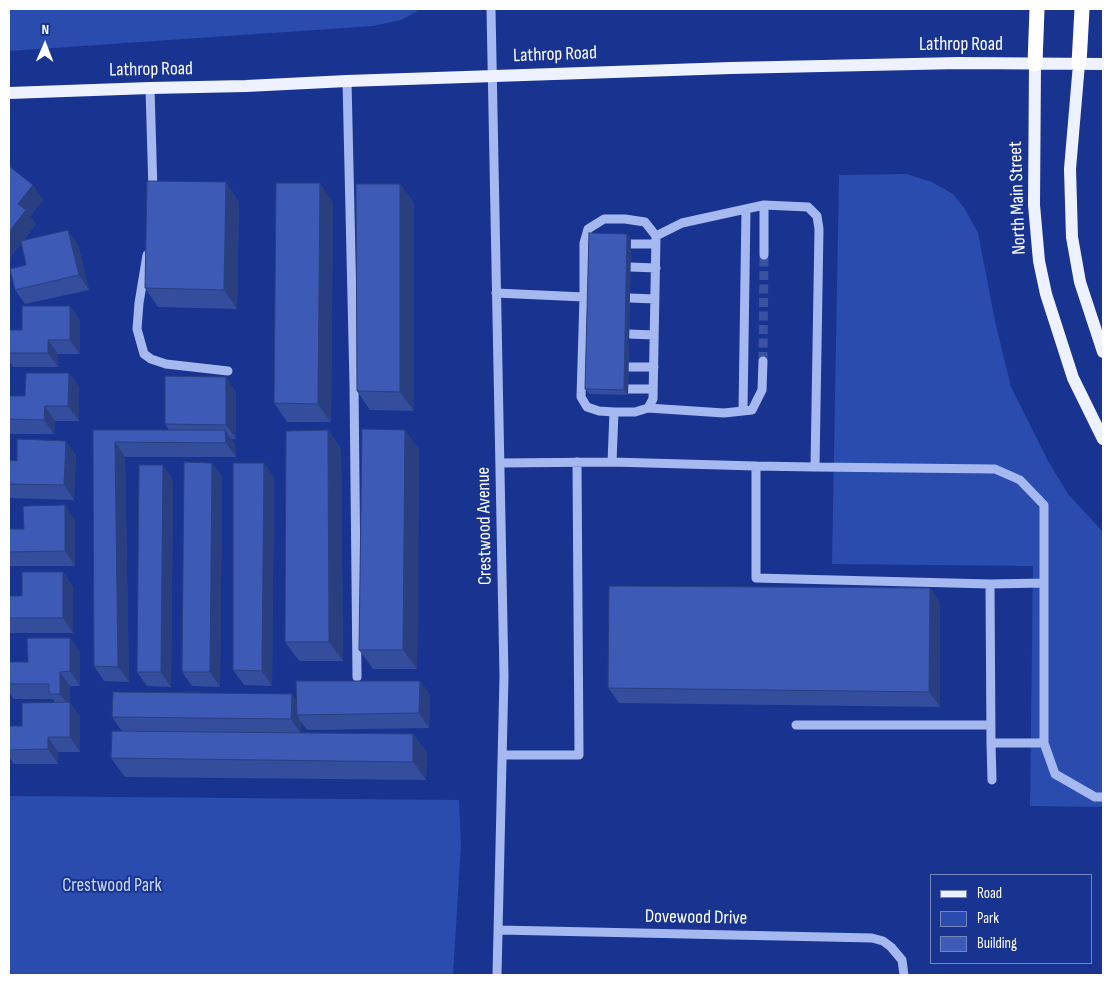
<!DOCTYPE html>
<style>
body{margin:0}
#map{position:relative;width:1112px;height:984px;overflow:hidden;background:#183490;font-family:"Sofia Sans Condensed",sans-serif}
canvas{display:block}
.frame{position:absolute;inset:0;border:10px solid #fff;pointer-events:none}
.legend{position:absolute;left:930px;top:874px;width:162px;height:90px;box-sizing:border-box;background:#183490;border:1px solid #7485bc;margin:0;padding:6px 9px;list-style:none;font-size:15px;color:#fff}
.legend li{display:flex;align-items:center;gap:10px;height:25px}
.legend b{width:25px;border:1px solid #7485bc}
.north{position:absolute;left:20px;top:20px;width:50px;height:50px;-webkit-text-stroke:4px #183490;paint-order:stroke;rotate:1deg;font-size:14px;font-weight:700;line-height:20px;text-align:center;color:#fff}
.north::after{content:'';display:block;margin:auto;width:18px;height:22px;background:#fff;clip-path:polygon(50% 0,100% 100%,50% 72%,0 100%)}
</style>
<div id="map">
<canvas width="1112" height="984"></canvas>
<div class="frame"></div>
<ul class="legend">
<li><b style="height:6px;background:#eef1ff"></b>Road</li>
<li><b style="height:14px;background:#2a4cae"></b>Park</li>
<li><b style="height:14px;background:#3c5ab6"></b>Building</li>
</ul>
<div class="north">N</div>
</div>
<script>
const c = document.querySelector('canvas').getContext('2d');
c.lineJoin = 'round';
function fillPath(path, color) { c.fillStyle = color; c.fill(path, 'evenodd'); }
const poly = rows => new Path2D(rows.map(r => 'M' + r).join(''));
function strokePath(path, color, width, dash) { c.strokeStyle = color; c.lineWidth = width; c.lineCap = dash ? 'butt' : 'round'; c.setLineDash(dash || []); c.stroke(path); }
function label(font, color, halo, rows, align = 'center') {
  c.font = font + ' "Sofia Sans Condensed",sans-serif'; c.lineWidth = 4; c.setLineDash([]); c.textBaseline = 'middle'; c.strokeStyle = halo; c.fillStyle = color; for (const [text, x, y, turn = 0] of rows) {
    c.save(); c.translate(x, y); c.rotate((+turn || 0) * Math.PI / 180); c.textAlign = isNaN(turn) ? turn : align; if (halo) c.strokeText(text, 0, 0); c.fillText(text, 0, 0); c.restore();
  }
}
const green = poly([
 [9,9,421,9,401,20,373,26,9,51],
 [906,174,932,182,953,194,965,209,978,233,995,321,1011,387,1048,461,1068,494,1103,532,1103,807,1030,806,1033,566,832,564,839,175],
 [9,796,459,800,461,845,453,975,9,975]
]);
const minorTunnel = poly([
 [763,361,764,255]
]);
const minor = poly([
 [491,9,504,676,497,975],
 [347,81,354,385,357,677],
 [150,88,153,192],
 [656,236,682,223,764,205,808,207,817,216,819,229,815,467,756,466],
 [630,244,656,244],
 [147,255,139,303,137,329,144,354,151,359,166,364,228,371],
 [764,255,764,205],
 [630,267,656,268],
 [496,293,584,297,581,397,587,407,599,411,614,412,635,412,648,408,653,399,656,236,645,222,625,219,604,219,588,229,584,243,584,297,591,297],
 [630,298,655,299],
 [629,334,654,335],
 [628,367,654,367],
 [628,389,653,389],
 [648,408,724,413,752,410,762,390,763,361],
 [743,411,746,209],
 [612,462,614,412],
 [500,463,612,462,756,466,756,578,990,584,991,743,1044,743],
 [815,467,995,469,1020,480,1044,505,1044,743,1055,774,1095,797,1103,797],
 [990,584,1044,583],
 [796,725,991,725],
 [991,743,992,780],
 [503,755,579,755,577,462],
 [499,930,872,938,883,941,891,947,902,960,904,975]
]);
const major = poly([
 [1035,64,1034,205,1039,261,1046,294,1073,378,1103,439],
 [1079,64,1070,169,1072,237,1080,282,1103,352],
 [9,93,150,88,246,86,347,81,731,68,959,63,1103,64]
]);
const highway = poly([
 [1035,64,1037,9],
 [1079,64,1082,9]
]);
const wall = poly([
 [400,184,414,203,414,411,370,410,357,391],
 [33,185,43,200,30,216,36,224,24,240,78,245,89,290,25,304,15,290,26,265,21,243,9,259],
 [239,201,237,309,158,307,145,288],
 [333,202,331,422,287,422,274,403],
 [627,234,631,239,628,395,589,394,585,389],
 [70,306,80,321,80,354,58,354,58,367,13,367,9,361,9,330,22,330],
 [69,373,79,387,79,421,55,421,54,434,9,434,9,396,25,396],
 [236,392,236,439,231,439,235,445,236,457,125,457,129,682,104,681,94,666,93,430,169,430,165,424],
 [328,430,341,449,343,661,299,661,285,642],
 [419,449,417,669,373,669,359,650],
 [76,455,74,500,10,498,9,496,9,460,17,461],
 [212,463,222,477,220,687,192,686,182,672],
 [264,463,274,478,272,686,244,685,233,670],
 [173,480,171,687,147,686,137,672],
 [75,520,75,566,9,566,9,529,24,529],
 [63,572,73,587,73,633,9,633,9,596,22,596],
 [930,588,940,603,940,707,619,703,608,688],
 [70,638,80,653,80,686,70,686,70,703,80,717,80,752,58,752,58,764,14,764,9,757,9,726,22,726,55,702,53,699,14,699,9,692,9,662,28,662],
 [420,681,430,695,429,728,307,730,301,722,301,733,413,734,427,753,426,780,125,777,111,758,122,731,112,717,296,700]
]);
const shadedWall = poly([
 [226,182,239,201,237,309,224,290],
 [320,183,333,202,331,422,318,404],
 [400,184,414,203,414,411,400,392],
 [33,185,43,200,30,216,36,224,9,259,9,232,18,204],
 [68,230,78,245,89,290,79,275],
 [627,234,631,239,628,395,624,390],
 [70,306,80,321,80,354,70,340],
 [48,340,58,354,58,367,48,353],
 [69,373,79,387,79,421,68,406],
 [226,377,236,392,236,439,226,425],
 [45,406,55,421,54,434,44,420],
 [225,430,235,445,236,457,226,443],
 [328,430,341,449,343,661,329,642],
 [405,430,419,449,417,669,403,650],
 [66,441,76,455,74,500,64,485],
 [115,442,125,457,129,682,118,667],
 [212,463,222,477,220,687,210,672],
 [264,463,274,478,272,686,262,671],
 [163,465,173,480,171,687,161,672],
 [65,505,75,520,75,566,65,551],
 [63,572,73,587,73,633,63,618],
 [930,588,940,603,940,707,929,692],
 [70,638,80,653,80,686,70,671],
 [60,672,70,686,70,703,80,717,80,752,70,737,70,707,60,694],
 [420,681,430,695,429,728,419,713],
 [292,694,302,708,297,715,301,722,301,734,291,719],
 [413,734,427,753,426,780,413,762],
 [48,737,58,752,58,764,48,749]
]);
const building = poly([
 [9,166,33,185,18,204,26,210,9,232,9,166],
 [147,181,226,182,224,290,145,288,147,181],
 [276,183,320,183,318,404,274,403,276,183],
 [356,184,400,184,400,392,357,391,356,184],
 [68,230,79,275,15,290,10,269,26,265,21,241,68,230],
 [589,233,627,234,624,390,585,389,589,233],
 [22,306,70,306,70,340,48,340,48,353,9,353,9,330,22,330,22,306],
 [26,373,69,373,68,406,45,406,44,420,9,419,9,396,25,396,26,373],
 [165,376,226,377,226,425,165,424,165,376],
 [362,429,405,430,403,650,359,650,362,429],
 [93,430,225,430,226,443,115,442,118,667,94,666,93,430],
 [328,430,329,642,285,642,286,431,328,430],
 [17,439,66,441,64,485,9,484,9,460,17,461,17,439],
 [184,462,212,463,210,672,182,672,184,462],
 [233,463,264,463,262,671,233,670,233,463],
 [139,465,163,465,161,672,137,672,139,465],
 [65,505,65,551,9,552,9,529,24,529,23,506,65,505],
 [22,572,63,572,63,618,9,618,9,596,22,596,22,572],
 [609,586,930,588,929,692,608,688,609,586],
 [27,638,70,638,70,671,60,672,60,694,49,694,49,684,9,684,9,662,28,662,27,638],
 [296,681,420,681,419,713,297,715,296,681],
 [113,692,292,694,291,719,112,717,113,692],
 [70,702,70,737,48,737,48,749,9,750,9,726,22,726,22,703,70,702],
 [112,731,413,734,413,762,111,758,112,731]
]);
const streetNames = [
 ["Lathrop Road",961,45],
 ["Lathrop Road",555,55,-2],
 ["Lathrop Road",151,70,-1],
 ["North Main Street",1018,198,-92],
 ["Crestwood Avenue",485,526,-91],
 ["Dovewood Drive",696,918,1]
];
const parkNames = [
 ["Crestwood Park",112,886]
];
fillPath(green, '#2a4cae');
strokePath(minorTunnel, '#3b52a1', 9, [9, 4.5]);
strokePath(minor, '#a5b8ef', 9);
strokePath(major, '#eef1ff', 12);
strokePath(highway, '#fff', 15);
fillPath(wall, '#344d9d');
fillPath(shadedWall, '#2a3f7f');
fillPath(building, '#3c5ab6');
strokePath(building, '#2a3f7f', 1);
label('19px', '#fff', '#183490', streetNames);
label('19px', '#ccd8fb', '#183490', parkNames);
</script>
